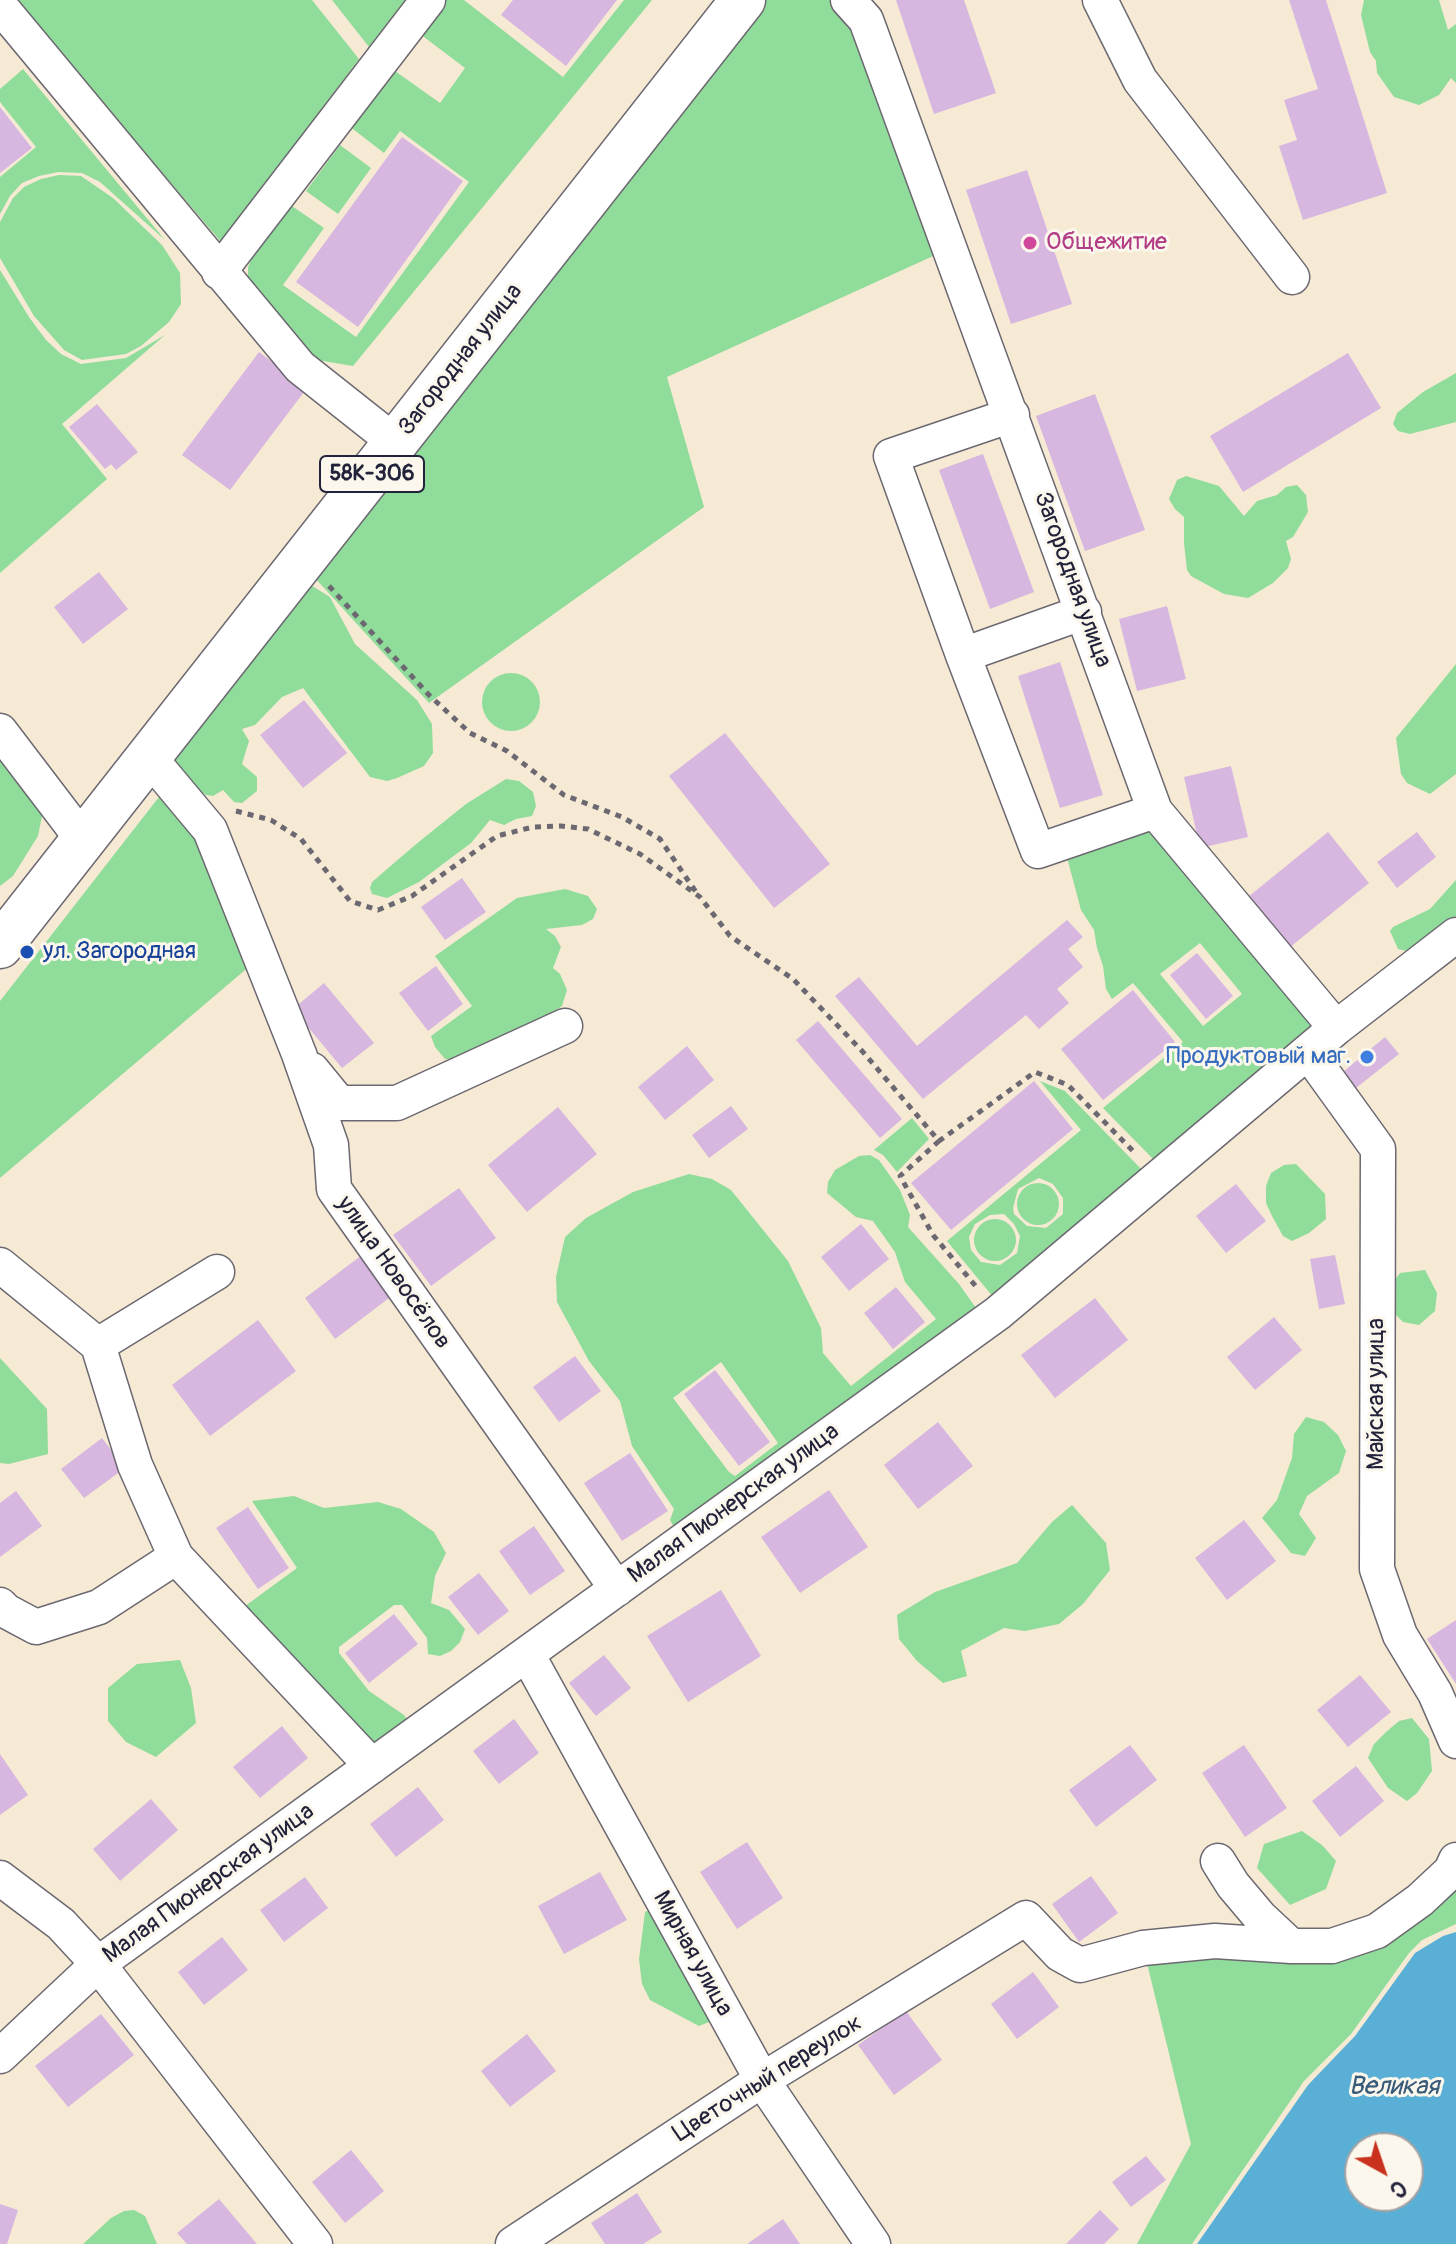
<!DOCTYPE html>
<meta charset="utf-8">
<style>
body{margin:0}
#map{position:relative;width:1456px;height:2244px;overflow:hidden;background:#f6ead4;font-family:Pangolin,sans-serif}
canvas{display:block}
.north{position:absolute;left:1344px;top:2132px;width:80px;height:80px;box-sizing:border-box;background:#fbf7ec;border:2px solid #a4a2a5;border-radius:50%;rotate:140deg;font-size:22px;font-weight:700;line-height:32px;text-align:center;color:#22223b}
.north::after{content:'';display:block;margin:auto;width:28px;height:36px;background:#c8321e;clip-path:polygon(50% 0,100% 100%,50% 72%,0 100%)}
</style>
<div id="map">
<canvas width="1456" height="2244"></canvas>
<div class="north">С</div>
</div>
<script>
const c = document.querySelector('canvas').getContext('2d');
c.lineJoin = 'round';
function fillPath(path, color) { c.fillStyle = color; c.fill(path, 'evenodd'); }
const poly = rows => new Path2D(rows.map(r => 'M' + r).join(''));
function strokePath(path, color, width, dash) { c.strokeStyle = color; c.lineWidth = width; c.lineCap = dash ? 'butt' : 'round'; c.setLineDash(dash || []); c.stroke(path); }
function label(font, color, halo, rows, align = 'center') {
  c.font = font + ' Pangolin,sans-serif'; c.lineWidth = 6; c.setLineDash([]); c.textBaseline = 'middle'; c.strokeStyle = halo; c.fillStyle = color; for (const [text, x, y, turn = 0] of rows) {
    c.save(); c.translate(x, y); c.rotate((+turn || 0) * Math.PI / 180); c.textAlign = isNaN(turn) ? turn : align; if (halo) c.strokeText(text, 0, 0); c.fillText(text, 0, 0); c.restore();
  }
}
const green = poly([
 [15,0,312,0,359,59,222,243],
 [332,0,405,0,369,47],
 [446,0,464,0,563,77,624,0,652,0,353,366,311,359,248,283,248,267,254,253,289,204,324,228,283,285,356,337,469,182,400,131,384,153,349,126,395,71,440,103,465,68,420,34],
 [750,0,840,0,942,252,667,377,704,507,429,703,304,566],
 [1364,0,1439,0,1448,30,1456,24,1456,83,1451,78,1439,95,1419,105,1394,97,1377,73,1376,61,1370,52,1361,15],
 [23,69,165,240,100,182,82,173,58,172,39,176,22,183,10,196,0,214,0,177,36,147,0,102,0,89],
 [340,145,371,168,338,214,306,191],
 [59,175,81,176,113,198,162,245,180,273,181,304,169,322,141,346,126,354,82,360,64,350,34,316,0,258,0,222,13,198,24,187,41,179],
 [0,270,29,317,46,340,61,354,81,364,126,358,165,335,62,424,107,479,0,573],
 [1456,373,1456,422,1410,434,1398,431,1393,424,1397,413,1423,392],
 [1186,476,1219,486,1244,516,1257,501,1277,495,1286,487,1297,485,1306,495,1308,512,1293,537,1286,541,1291,559,1288,568,1273,583,1248,598,1224,594,1191,576,1187,570,1184,543,1184,517,1175,509,1169,499,1177,480],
 [309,584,330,597,355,644,417,700,432,724,433,753,424,766,397,778,387,781,370,777,303,688,282,697,255,725,242,729,249,741,242,764,257,777,257,791,242,803,234,802,223,790,213,796,206,795,194,787,170,762],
 [1456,664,1456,774,1430,794,1407,783,1401,774,1396,738],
 '482 702a29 29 0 1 1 58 0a29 29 0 1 1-58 0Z',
 [0,740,45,801,38,836,13,876,0,886],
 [173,779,264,954,0,1178,0,1001],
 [506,779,519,781,533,792,536,806,532,816,516,819,504,825,490,820,471,843,419,882,387,898,372,894,370,888,372,882,415,845,466,804],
 [1153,819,1326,1026,1159,1165,1103,1108,1183,1042,1133,983,1112,999,1106,989,1103,966,1097,948,1094,930,1081,910,1065,850],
 [1200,943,1242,994,1203,1026,1160,974],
 [1456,880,1456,916,1418,947,1406,951,1398,949,1390,931,1393,927,1430,909],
 [565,889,588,896,597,909,593,919,582,925,546,929,555,936,561,947,553,968,560,974,567,990,562,1006,534,1025,455,1060,445,1059,435,1047,431,1036,472,1006,435,956,517,898],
 [1040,1081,1065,1091,1148,1176,998,1303,947,1241,1081,1130],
 [1039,1178,1053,1184,1063,1198,1063,1214,1046,1228,1027,1226,1014,1214,1013,1208,1018,1189],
 [1004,1214,1014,1224,1020,1236,1017,1253,1000,1265,981,1262,971,1250,969,1237,975,1224,990,1215],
 [912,1118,929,1139,897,1172,883,1155,874,1150],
 [870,1155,879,1160,900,1190,910,1215,908,1227,959,1284,981,1315,678,1534,670,1520,674,1509,632,1446,620,1401,589,1361,557,1302,556,1277,565,1237,586,1218,633,1192,689,1174,712,1179,731,1190,788,1261,821,1328,823,1353,851,1386,936,1319,905,1282,895,1252,873,1221,856,1217,827,1193,828,1182,835,1170,859,1156],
 [721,1362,778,1443,735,1476,729,1472,673,1398],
 [1296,1164,1325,1194,1326,1219,1309,1233,1292,1241,1283,1236,1272,1216,1266,1203,1266,1186,1271,1173,1284,1165],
 '1017 1204a21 21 0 1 1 42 0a21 21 0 1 1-42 0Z',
 '974 1240a21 21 0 1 1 42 0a21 21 0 1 1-42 0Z',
 [1425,1270,1437,1293,1435,1311,1419,1325,1403,1322,1396,1315,1390,1300,1394,1281,1400,1273],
 [0,1358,47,1409,48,1454,9,1464,0,1463],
 [1306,1417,1324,1422,1338,1435,1346,1451,1339,1473,1307,1496,1299,1514,1316,1538,1305,1556,1291,1553,1262,1518,1277,1500,1292,1458,1294,1434],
 [294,1496,324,1508,378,1502,401,1509,434,1532,446,1553,435,1576,431,1603,449,1610,465,1629,460,1642,451,1651,440,1656,428,1654,427,1638,402,1605,394,1605,339,1647,339,1653,369,1691,404,1715,409,1722,379,1741,367,1741,237,1612,297,1568,252,1501],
 [1072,1505,1106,1543,1110,1570,1083,1604,1059,1624,1025,1631,1004,1628,961,1651,967,1676,943,1683,917,1661,899,1639,897,1615,935,1592,1017,1563,1052,1522],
 [180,1660,191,1688,196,1723,156,1757,126,1742,108,1721,108,1688,137,1664],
 [1412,1718,1429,1739,1432,1771,1417,1793,1407,1801,1388,1788,1368,1758,1374,1744,1386,1732,1399,1721],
 [1302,1831,1322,1845,1336,1861,1326,1889,1290,1905,1257,1868,1264,1844],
 [1456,1876,1456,1924,1422,1940,1409,1953,1351,2034,1304,2081,1192,2244,1137,2244,1191,2144,1145,1955,1294,1953],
 [653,1908,712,2021,699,2026,650,2000,642,1984,639,1959,645,1912],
 [134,2210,145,2216,157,2244,83,2244,111,2218,124,2211]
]);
const water = poly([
 [1456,1932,1456,2244,1197,2244,1308,2085,1355,2036,1415,1953,1443,1936],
 [1360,2148,1408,2148,1408,2196,1360,2196]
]);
const building = poly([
 [513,0,617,0,566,66,501,15],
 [896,0,964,0,996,93,934,114],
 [1289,0,1326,0,1387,193,1303,220,1279,146,1297,140,1284,100,1318,89],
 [0,107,32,148,0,173],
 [402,137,463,181,358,327,296,282],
 [1027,170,1072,304,1011,324,966,190],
 [259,352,307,388,230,490,182,455],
 [1348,353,1381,408,1243,492,1210,436],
 [1095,394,1145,530,1085,551,1036,416],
 [97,404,138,452,116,470,111,464,105,469,69,427],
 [983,454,1034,592,990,609,939,470],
 [99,572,128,609,83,644,54,607],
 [1167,606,1186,679,1137,691,1119,619],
 [1060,662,1103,795,1060,808,1018,676],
 [304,700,347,753,303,788,260,735],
 [725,733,830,864,774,908,669,776],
 [1231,766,1248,837,1200,848,1184,777],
 [1328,832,1369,883,1289,948,1248,897],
 [1417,832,1436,857,1397,888,1377,862],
 [462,878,486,912,445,940,421,907],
 [1067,920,1083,937,1068,949,1083,967,1057,989,1069,1003,1039,1029,1026,1015,923,1099,835,996,859,977,917,1046],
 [1197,953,1233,996,1206,1019,1170,975],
 [436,966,463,1004,428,1031,399,993],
 [324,983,374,1043,342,1068,293,1009],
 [1133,990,1175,1042,1103,1100,1061,1049],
 [818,1021,902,1119,880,1138,796,1040],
 [1385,1037,1399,1054,1356,1088,1343,1072],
 [687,1046,714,1080,665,1120,638,1087],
 [1034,1081,1073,1129,951,1230,911,1183],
 [731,1106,748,1129,709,1158,692,1135],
 [558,1107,597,1154,527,1212,488,1165],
 [1236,1184,1266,1221,1226,1253,1196,1216],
 [459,1188,496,1238,431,1286,393,1235],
 [861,1224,889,1259,849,1291,821,1257],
 [362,1255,393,1295,335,1339,305,1298],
 [1335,1255,1345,1304,1319,1309,1310,1259],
 [896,1287,925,1322,893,1349,864,1313],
 [1095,1298,1128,1340,1055,1398,1021,1355],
 [1274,1317,1302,1350,1255,1390,1227,1357],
 [258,1320,296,1371,210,1436,172,1385],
 [575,1356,601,1391,559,1422,533,1387],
 [715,1370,770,1442,739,1466,684,1394],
 [938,1422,973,1466,918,1509,884,1465],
 [102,1438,125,1468,84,1498,61,1469],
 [630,1453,668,1511,622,1541,584,1483],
 [829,1490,868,1547,800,1593,761,1537],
 [16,1491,42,1526,0,1557,0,1503],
 [248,1507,289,1568,258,1589,216,1528],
 [1244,1520,1276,1561,1227,1600,1195,1558],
 [534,1526,565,1571,530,1595,499,1551],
 [479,1573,509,1611,478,1635,448,1597],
 [721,1590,761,1656,688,1702,647,1636],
 [394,1614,418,1644,369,1683,345,1653],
 [1456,1620,1456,1684,1427,1639],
 [604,1655,631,1688,596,1716,569,1683],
 [1360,1675,1391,1712,1348,1747,1317,1710],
 [514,1719,539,1753,499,1784,473,1751],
 [282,1726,308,1758,260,1798,233,1767],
 [1130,1745,1157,1780,1096,1827,1069,1790],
 [1244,1745,1287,1808,1245,1837,1202,1773],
 [0,1754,28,1795,0,1815],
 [1356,1766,1384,1801,1340,1837,1312,1801],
 [418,1787,444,1820,396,1857,370,1824],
 [151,1799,178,1830,120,1881,93,1849],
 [747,1842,783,1898,737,1929,700,1872],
 [600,1872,627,1920,564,1954,538,1906],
 [1091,1876,1118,1913,1079,1942,1052,1904],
 [305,1877,328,1908,284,1942,260,1910],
 [222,1937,248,1970,204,2005,178,1972],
 [1033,1972,1059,2007,1017,2039,991,2004],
 [906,2011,942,2060,894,2095,858,2045],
 [101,2014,134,2055,68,2107,35,2066],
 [527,2034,556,2071,510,2107,481,2071],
 [351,2150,384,2191,345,2223,312,2182],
 [1146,2156,1166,2180,1131,2207,1112,2182],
 [637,2193,662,2232,643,2244,605,2244,591,2223],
 [219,2199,257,2244,187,2244,177,2233],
 [0,2204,18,2210,7,2244,0,2244],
 [1100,2210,1119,2229,1104,2244,1066,2244],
 [783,2219,800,2244,747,2244]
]);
const path = poly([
 [329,586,429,695,470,733,507,751,564,795,622,817,660,839,698,895],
 [236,811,271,820,301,839,350,901,378,910,412,896,497,836,533,827,561,826,588,829,640,854,700,897,730,936,793,979,863,1052,939,1141,1035,1072,1068,1085,1136,1154],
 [939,1141,900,1176,933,1235,979,1290]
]);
const minor = poly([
 [848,0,866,20,1155,811,1336,1028],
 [1100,0,1140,80,1292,277],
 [0,6,300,367,396,443],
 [219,272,428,0],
 [1012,415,891,456,963,655,1038,851,1155,811],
 [963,655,1084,612],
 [0,731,83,840],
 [149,757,210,830,299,1054,331,1145,334,1189,617,1589],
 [1308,1052,1378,1149,1377,1569,1400,1635,1435,1693,1456,1741],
 [312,1070,339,1103,397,1103,565,1026],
 [0,1265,98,1345,217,1272],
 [98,1345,135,1465,176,1557,372,1766],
 [0,1605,6,1611,36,1627,99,1607,176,1557],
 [527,1654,762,2080,873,2244],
 [1218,1861,1233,1885,1260,1917,1291,1946,1332,1946,1377,1931,1420,1900,1451,1871,1456,1860],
 [0,1878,61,1924,98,1964,315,2244],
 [0,2056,98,1964,998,1313,1336,1028,1456,935],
 [513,2244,762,2080,1026,1918,1060,1954,1080,1965,1143,1948,1215,1941,1291,1946]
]);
const highway = poly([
 [0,946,743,0]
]);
const markers = [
 [1030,243,8,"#d1479c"],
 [27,952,8,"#1a4fb4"],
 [1367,1057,8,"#3f7fe0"]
];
const shields = [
 [372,474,104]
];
const shieldNames = [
 ["58К-306",372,474]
];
const hotelNames = [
 ["Общежитие",1046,243]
];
const streetNames = [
 ["Загородная улица",461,360,-52],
 ["Загородная улица",1072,580,70],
 ["улица Новосёлов",393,1273,55],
 ["Майская улица",1377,1394,-90],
 ["Малая Пионерская улица",734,1504,-36],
 ["Малая Пионерская улица",209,1884,-36],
 ["Мирная улица",692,1954,61],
 ["Цветочный переулок",768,2079,-32]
];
const transitNames = [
 ["ул. Загородная",43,952]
];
const shopNames = [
 ["Продуктовый маг.",1351,1057]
];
const waterNames = [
 ["Великая",1394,2087]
];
fillPath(green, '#90dc9a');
fillPath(water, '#59afd5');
fillPath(building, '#d7b6e0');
strokePath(minor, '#6c6871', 37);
strokePath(highway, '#6c6871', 47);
strokePath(path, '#6c6871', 5, [6, 6]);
strokePath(minor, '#fff', 34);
strokePath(highway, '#fff', 44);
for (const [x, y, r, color] of markers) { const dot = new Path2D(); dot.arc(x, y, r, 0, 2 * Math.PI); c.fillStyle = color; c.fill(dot); strokePath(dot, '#fbf7ec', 3); }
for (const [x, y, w] of shields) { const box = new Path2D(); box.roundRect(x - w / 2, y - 18, w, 36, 6); c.fillStyle = '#fbf7ec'; c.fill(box); strokePath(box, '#22223b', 2); }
label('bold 22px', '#22223b', null, shieldNames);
label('24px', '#b23c85', '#fbf7ec', hotelNames, 'left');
label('24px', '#22223b', '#fbf7ec', streetNames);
label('24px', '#164399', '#fbf7ec', transitNames, 'left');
label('24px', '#366cbe', '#fbf7ec', shopNames, 'right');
label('italic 26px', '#385a79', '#fbf7ec', waterNames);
</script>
